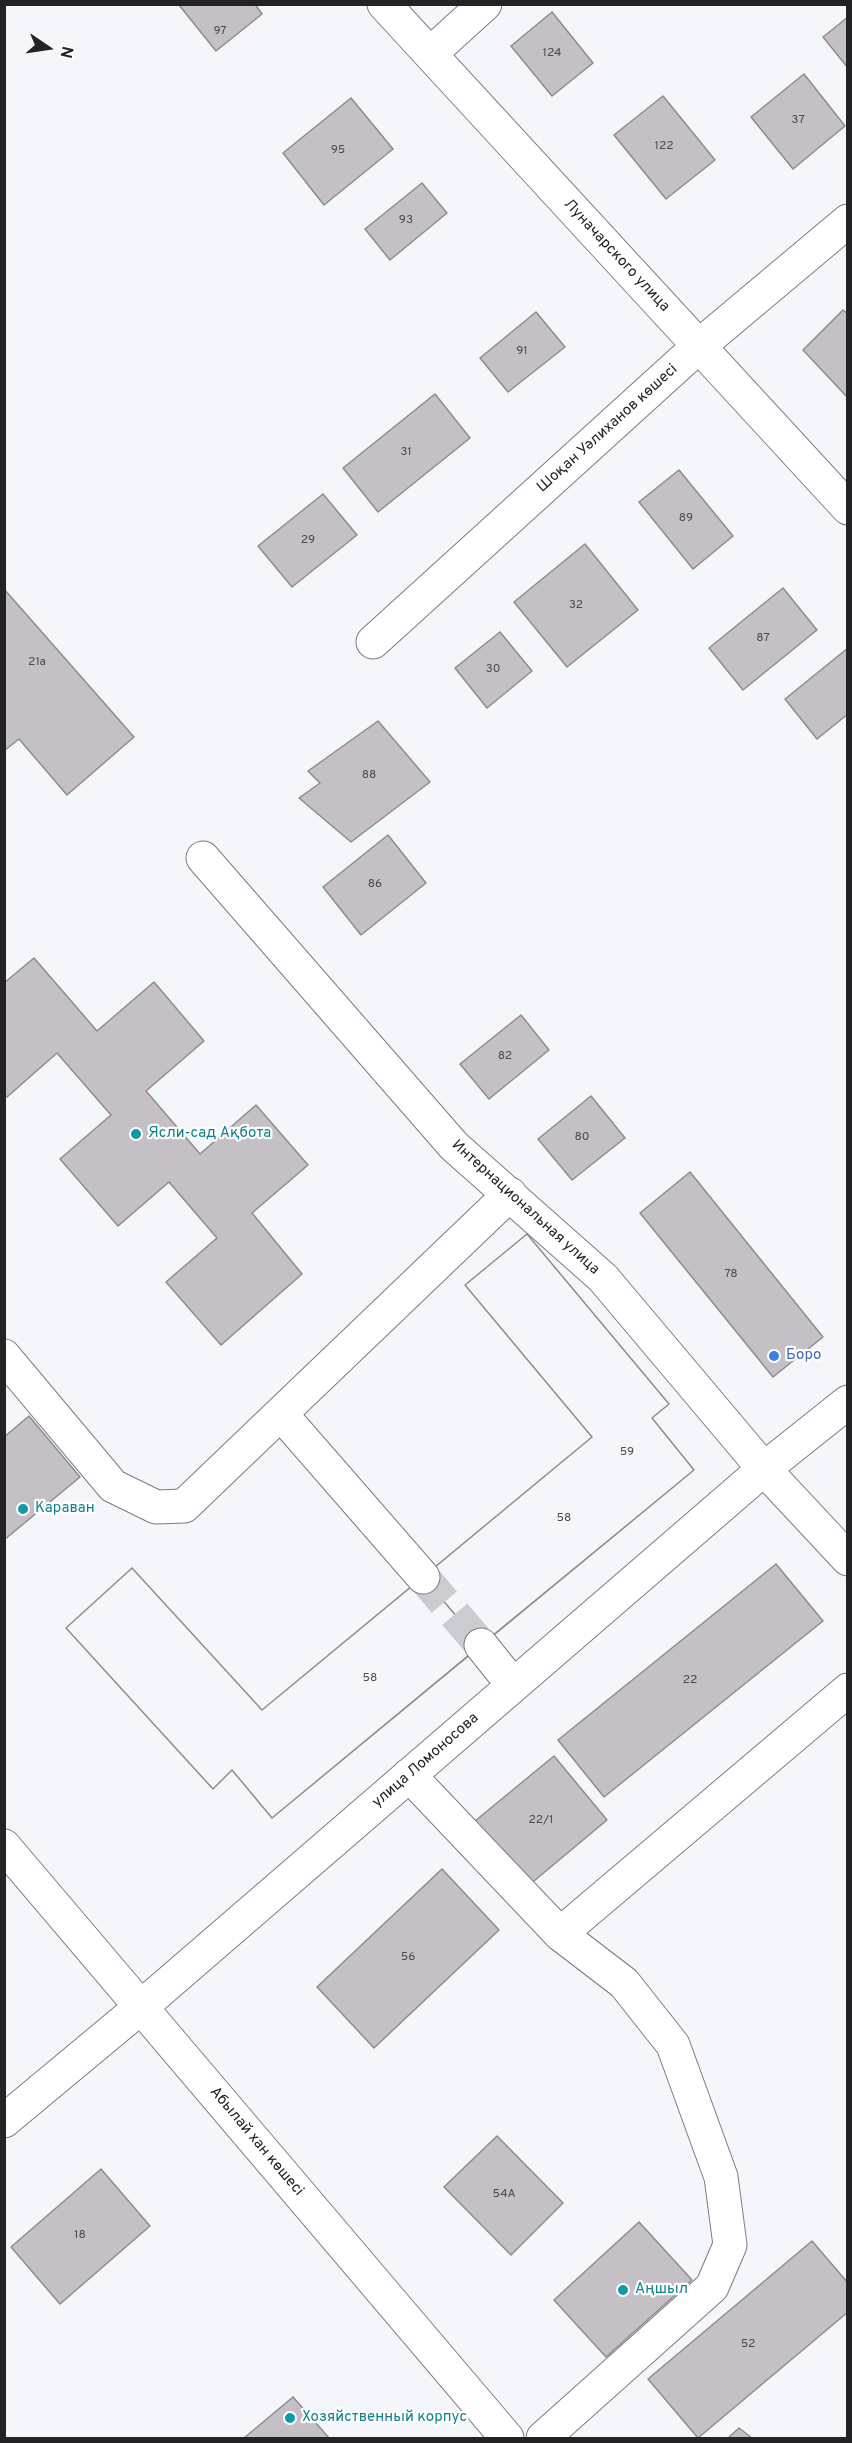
<!DOCTYPE html>
<meta charset="utf-8">
<style>
body{margin:0}
#map{position:relative;width:852px;height:2443px;overflow:hidden;background:#f5f6fc;font-family:Overpass,sans-serif}
canvas{display:block}
.frame{position:absolute;inset:0;border:6px solid #232325;pointer-events:none}
.north{position:absolute;left:18px;top:18px;width:60px;height:60px;-webkit-text-stroke:4px #fff;paint-order:stroke;rotate:103deg;font-size:16px;font-weight:700;line-height:24px;text-align:center;color:#232325}
.north::after{content:'';display:block;margin:auto;width:21px;height:27px;background:#232325;clip-path:polygon(50% 0,100% 100%,50% 72%,0 100%)}
</style>
<div id="map">
<canvas width="852" height="2443"></canvas>
<div class="frame"></div>
<div class="north">N</div>
</div>
<script>
const c = document.querySelector('canvas').getContext('2d');
c.lineJoin = 'round';
function fillPath(path, color) { c.fillStyle = color; c.fill(path, 'evenodd'); }
const poly = rows => new Path2D(rows.map(r => 'M' + r).join(''));
function strokePath(path, color, width, dash) { c.strokeStyle = color; c.lineWidth = width; c.lineCap = dash ? 'butt' : 'round'; c.setLineDash(dash || []); c.stroke(path); }
function label(font, color, halo, rows, align = 'center') {
  c.font = font + ' Overpass,sans-serif'; c.lineWidth = 4.5; c.setLineDash([]); c.textBaseline = 'middle'; c.strokeStyle = halo; c.fillStyle = color; for (const [text, x, y, turn = 0] of rows) {
    c.save(); c.translate(x, y); c.rotate((+turn || 0) * Math.PI / 180); c.textAlign = isNaN(turn) ? turn : align; if (halo) c.strokeText(text, 0, 0); c.fillText(text, 0, 0); c.restore();
  }
}
const building = poly([
 [255,4,262,14,216,51,179,5,255,4],
 [552,12,593,63,552,96,511,46,552,12],
 [848,17,848,68,823,37,848,17],
 [804,74,845,126,793,169,751,117,804,74],
 [663,96,715,160,666,199,614,135,663,96],
 [351,98,393,149,324,205,283,153,351,98],
 [422,183,447,213,390,260,365,229,422,183],
 [843,310,848,314,848,398,803,350,843,310],
 [536,312,565,347,508,392,480,358,536,312],
 [435,394,470,438,378,512,343,468,435,394],
 [679,470,733,536,693,569,639,502,679,470],
 [323,494,357,535,292,587,258,546,323,494],
 [585,544,638,610,567,667,514,602,585,544],
 [783,588,817,630,743,690,709,648,783,588],
 [4,589,134,737,67,795,19,739,4,751,4,589],
 [500,632,532,671,487,708,455,668,500,632],
 [848,648,848,714,817,739,785,699,848,648],
 [378,721,430,782,351,842,299,798,320,783,308,771,378,721],
 [388,835,426,883,361,935,323,887,388,835],
 [34,958,97,1031,154,982,204,1041,146,1091,200,1154,256,1105,308,1165,252,1213,302,1274,221,1345,166,1282,217,1238,169,1182,118,1226,60,1159,111,1115,57,1053,7,1097,4,1095,4,983,34,958],
 [521,1015,549,1050,489,1099,460,1064,521,1015],
 [591,1096,625,1138,572,1180,538,1139,591,1096],
 [690,1172,823,1337,773,1377,640,1213,690,1172],
 [527,1234,669,1404,652,1418,694,1470,272,1818,232,1770,213,1789,66,1628,132,1568,262,1710,592,1437,465,1285,527,1234],
 [527,1234,669,1404,652,1418,694,1470,481,1645,423,1577,592,1437,465,1285,527,1234],
 [29,1416,80,1477,4,1540,4,1437,29,1416],
 [776,1564,823,1621,604,1797,558,1740,776,1564],
 [132,1568,262,1710,423,1577,481,1645,272,1818,232,1770,213,1789,66,1628,132,1568],
 [554,1756,607,1820,528,1886,475,1821,554,1756],
 [442,1869,499,1930,374,2048,317,1987,442,1869],
 [497,2136,563,2203,511,2255,444,2187,497,2136],
 [101,2169,150,2226,60,2304,11,2247,101,2169],
 [639,2222,692,2280,606,2357,554,2300,639,2222],
 [812,2241,848,2283,848,2312,698,2438,648,2379,812,2241],
 [293,2397,329,2438,244,2438,293,2397],
 [739,2428,752,2438,728,2438,739,2428]
]);
const minorTunnel = poly([
 [423,1577,481,1645]
]);
const minor = poly([
 [384,4,848,508],
 [430,54,485,4],
 [373,642,699,346,848,221],
 [203,858,454,1146,603,1278,764,1469,848,1559],
 [4,1356,113,1486,156,1507,184,1506,510,1194],
 [281,1414,423,1577],
 [481,1645,513,1685],
 [409,1775,560,1934,624,1983,673,2045,721,2177,730,2245,712,2287,543,2438],
 [4,1846,507,2438],
 [560,1934,848,1690],
 [4,2121,141,2007,764,1469,848,1402]
]);
const markers = [
 [136,1134,6,"#0f9aa8"],
 [774,1356,6,"#3f7fe0"],
 [23,1509,6,"#0f9aa8"],
 [623,2290,6,"#0f9aa8"],
 [290,2418,6,"#0f9aa8"]
];
const numberNames = [
 ["97",220,32],
 ["124",552,54],
 ["37",798,121],
 ["122",664,147],
 ["95",338,151],
 ["93",406,221],
 ["91",522,352],
 ["31",406,453],
 ["89",686,519],
 ["29",308,541],
 ["32",576,606],
 ["87",763,639],
 ["21а",37,663],
 ["30",493,670],
 ["88",369,776],
 ["86",375,885],
 ["82",505,1057],
 ["80",582,1138],
 ["78",731,1275],
 ["59",627,1453],
 ["58",564,1519],
 ["58",370,1679],
 ["22",690,1681],
 ["22/1",541,1821],
 ["56",408,1958],
 ["54А",504,2195],
 ["18",80,2236],
 ["52",748,2345]
];
const streetNames = [
 ["Луначарского улица",616,256,47],
 ["Шоқан Уәлиханов көшесі",608,429,-42],
 ["Интернациональная улица",525,1208,42],
 ["улица Ломоносова",426,1761,-41],
 ["Абылай хан көшесі",256,2142,50]
];
const cultureNames = [
 ["Ясли-сад Ақбота",148,1134],
 ["Караван",35,1509],
 ["Аңшыл",635,2290],
 ["Хозяйственный корпус",302,2418]
];
const shopNames = [
 ["Боро",786,1356]
];
fillPath(building, '#c5c0c5');
strokePath(building, '#8f8a8f', 1.5);
strokePath(minorTunnel, '#cbccd1', 33, [33, 16]);
strokePath(minor, '#7b7c82', 35);
strokePath(minor, '#fff', 33);
for (const [x, y, r, color] of markers) { const dot = new Path2D(); dot.arc(x, y, r, 0, 2 * Math.PI); c.fillStyle = color; c.fill(dot); strokePath(dot, '#fff', 2); }
label('12px', '#4c4a4d', null, numberNames);
label('15px', '#232325', '#fff', streetNames);
label('15px', '#0d838f', '#fff', cultureNames, 'left');
label('15px', '#366cbe', '#fff', shopNames, 'left');
</script>
